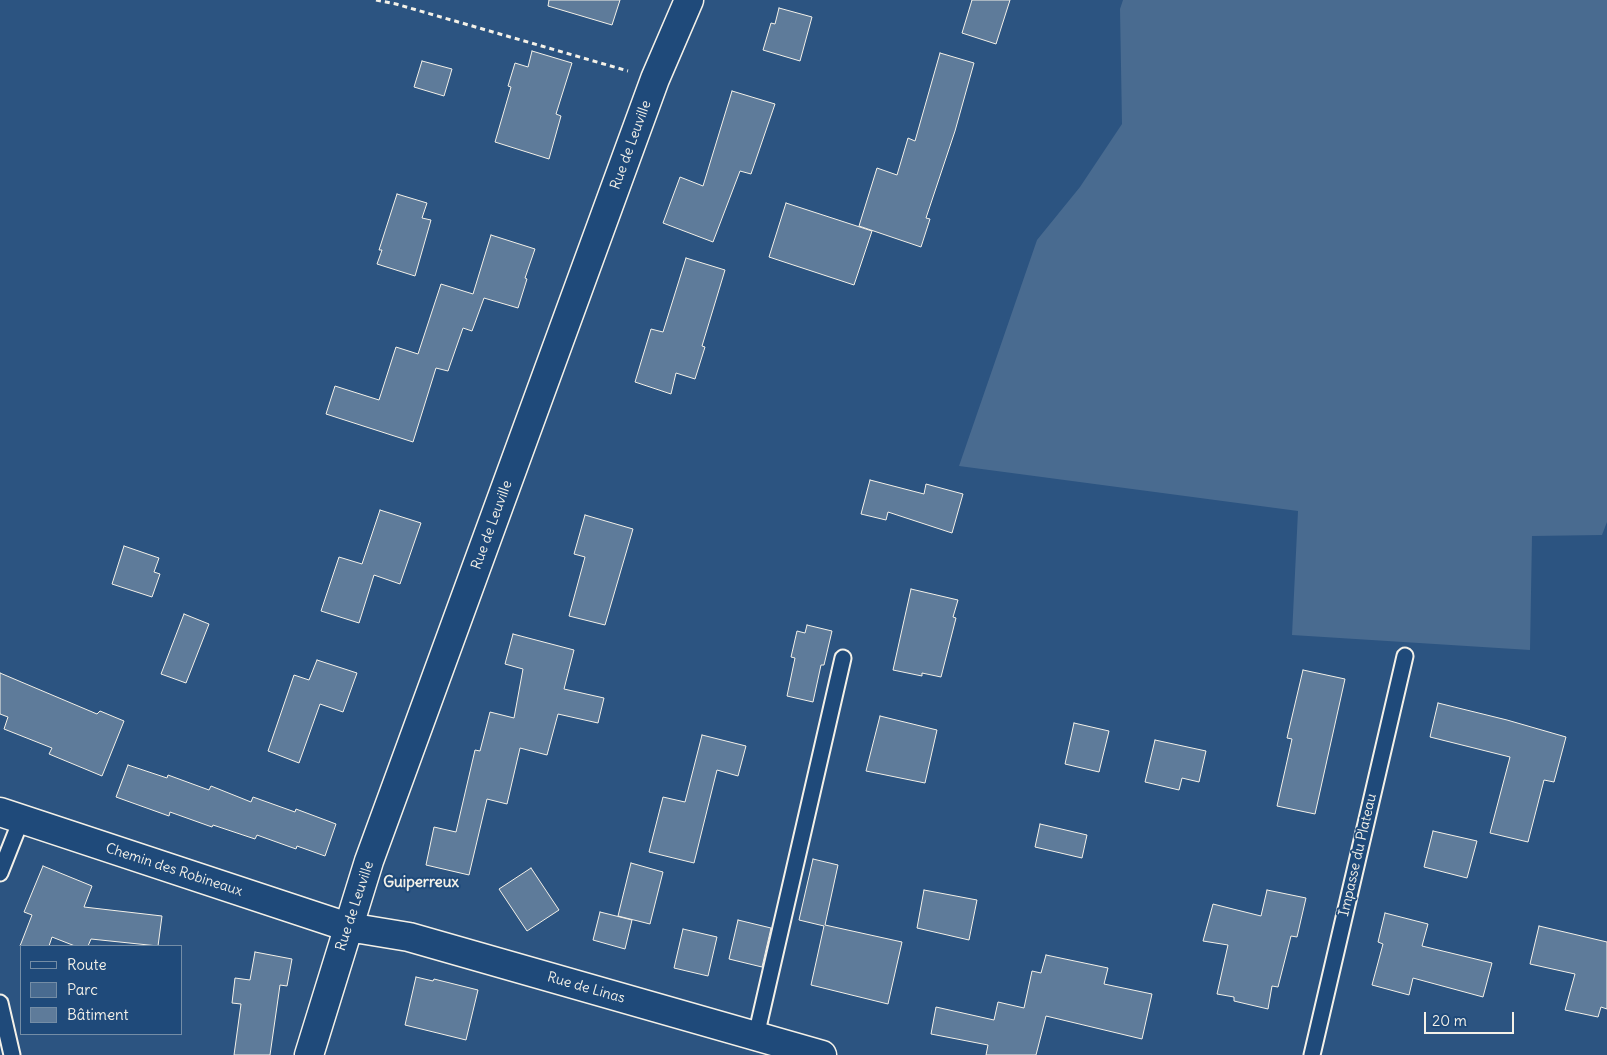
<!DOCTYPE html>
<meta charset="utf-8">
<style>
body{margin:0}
#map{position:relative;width:1607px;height:1055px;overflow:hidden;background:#2c5481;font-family:Delius,sans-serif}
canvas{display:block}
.legend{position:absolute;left:20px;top:945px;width:162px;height:90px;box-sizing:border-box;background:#1f4a7a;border:1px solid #748da6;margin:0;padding:6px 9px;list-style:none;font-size:15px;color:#f4f1e8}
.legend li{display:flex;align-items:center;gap:10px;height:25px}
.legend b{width:25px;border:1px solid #748da6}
.scale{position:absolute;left:1424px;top:1012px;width:90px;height:22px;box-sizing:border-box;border:2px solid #f4f1e8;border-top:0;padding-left:6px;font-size:15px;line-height:18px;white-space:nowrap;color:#f4f1e8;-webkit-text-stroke:4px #1f4a7a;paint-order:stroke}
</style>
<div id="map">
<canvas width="1607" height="1055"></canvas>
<ul class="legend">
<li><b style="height:6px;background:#1f4a7a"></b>Route</li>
<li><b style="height:14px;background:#496b90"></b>Parc</li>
<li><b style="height:14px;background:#5e7b9a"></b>Bâtiment</li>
</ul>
<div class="scale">20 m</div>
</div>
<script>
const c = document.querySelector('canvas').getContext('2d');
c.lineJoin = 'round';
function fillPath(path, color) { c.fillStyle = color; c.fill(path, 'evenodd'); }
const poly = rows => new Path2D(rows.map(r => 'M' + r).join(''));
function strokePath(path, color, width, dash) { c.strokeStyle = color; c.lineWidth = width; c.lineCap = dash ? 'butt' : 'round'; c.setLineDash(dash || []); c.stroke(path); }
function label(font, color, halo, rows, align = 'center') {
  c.font = font + ' Delius,sans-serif'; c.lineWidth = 4; c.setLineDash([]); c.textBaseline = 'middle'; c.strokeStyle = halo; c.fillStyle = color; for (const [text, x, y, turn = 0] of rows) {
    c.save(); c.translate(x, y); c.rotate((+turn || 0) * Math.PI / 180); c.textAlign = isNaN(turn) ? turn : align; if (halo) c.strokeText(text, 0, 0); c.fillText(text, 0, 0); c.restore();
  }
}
const green = poly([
 [1123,0,1607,0,1607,522,1602,535,1532,536,1530,650,1292,635,1298,511,959,466,1037,240,1080,187,1122,124,1120,9]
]);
const building = poly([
 [549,0,620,0,612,25,548,6,549,0],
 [972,0,1010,0,996,44,962,33,972,0],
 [779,8,812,17,800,61,763,50,771,23,775,24,779,8],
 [532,51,572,63,556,114,561,116,549,159,495,142,511,87,508,86,515,63,528,67,532,51],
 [940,53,974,63,955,131,926,218,930,219,921,247,859,226,877,168,897,175,908,138,915,141,940,53],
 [422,61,452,69,444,96,414,87,422,61],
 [732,91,775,104,751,174,740,171,713,242,663,223,680,177,703,186,732,91],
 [397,194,427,203,422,218,431,220,415,276,377,264,382,250,379,250,397,194],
 [786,203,872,231,854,285,769,257,786,203],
 [491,235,535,249,525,278,527,279,518,308,484,298,472,331,463,328,448,371,436,368,413,442,326,414,335,386,379,400,396,347,418,354,441,284,473,294,491,235],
 [686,258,725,270,702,346,705,347,695,379,676,373,671,394,635,382,651,329,663,332,686,258],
 [870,480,924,494,926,484,963,494,952,533,888,512,886,520,861,514,870,480],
 [380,510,421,523,400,584,374,575,359,623,321,611,339,557,362,564,380,510],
 [585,515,633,529,605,625,569,616,585,557,574,554,585,515],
 [124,546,159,558,154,572,160,574,152,597,112,584,124,546],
 [911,589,958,600,953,617,956,618,941,677,922,673,922,676,893,670,911,589],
 [184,614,209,624,186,683,161,674,184,614],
 [807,625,832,631,824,665,821,665,813,702,787,696,795,658,791,657,797,631,805,633,807,625],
 [513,634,574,650,564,689,604,698,598,723,558,714,547,755,520,748,507,804,487,799,469,875,426,865,434,827,456,832,475,750,480,751,490,712,514,718,523,669,505,664,513,634],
 [317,660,357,673,343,712,320,704,299,763,268,751,294,675,309,680,317,660],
 [1303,670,1345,679,1315,814,1277,806,1292,739,1287,738,1303,670],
 [0,673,97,714,100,711,124,721,102,776,49,754,52,748,4,729,8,717,0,714,0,673],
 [1438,703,1507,720,1566,737,1554,782,1544,780,1528,842,1490,833,1510,757,1430,737,1438,703],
 [880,716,937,730,925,783,866,771,880,716],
 [1074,723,1109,731,1099,772,1065,764,1074,723],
 [702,735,746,746,738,776,717,770,694,863,649,852,663,797,685,802,702,735],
 [1155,740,1206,751,1199,782,1182,778,1179,790,1145,782,1155,740],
 [128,765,167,778,168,775,209,790,211,786,251,802,253,797,295,812,296,809,336,824,325,856,297,846,296,849,257,835,255,839,213,825,212,827,170,812,169,816,116,797,128,765],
 [1040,824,1087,835,1082,858,1035,847,1040,824],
 [1433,831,1477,841,1467,878,1424,867,1433,831],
 [813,859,838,865,825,925,902,942,888,1004,811,985,824,926,799,920,813,859],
 [631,863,663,872,650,924,618,916,631,863],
 [43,866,92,886,84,907,162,916,158,946,91,939,88,946,75,946,52,937,49,946,20,946,32,915,24,912,43,866],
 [531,868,559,910,527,931,499,889,531,868],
 [924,890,977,900,969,940,917,928,924,890],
 [1267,890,1306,898,1297,937,1291,936,1278,987,1272,986,1268,1009,1234,1001,1234,997,1217,994,1228,945,1203,941,1213,904,1261,916,1267,890],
 [600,912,632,920,625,949,593,940,600,912],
 [1385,913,1428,924,1422,946,1492,963,1483,997,1413,978,1409,995,1372,985,1383,944,1378,942,1385,913],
 [738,920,771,928,762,967,729,959,738,920],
 [1539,926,1607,942,1607,1009,1601,1007,1598,1017,1565,1010,1575,974,1530,964,1539,926],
 [683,929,717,937,708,976,674,968,683,929],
 [255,952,292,959,287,986,280,985,270,1055,234,1055,241,1004,232,1003,235,978,250,980,255,952],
 [1046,955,1108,968,1104,984,1152,994,1142,1039,1046,1016,1036,1055,986,1055,988,1045,931,1034,936,1007,994,1020,998,1002,1024,1008,1032,971,1041,973,1046,955],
 [416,977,433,981,434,979,478,990,466,1040,405,1025,416,977]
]);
const path = poly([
 [376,0,396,4,628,71]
]);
const service = poly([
 [0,873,21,820],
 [0,1003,12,1055],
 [756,1036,843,658],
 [1312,1055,1405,656]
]);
const tertiary = poly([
 [0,812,348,927,409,937,822,1055],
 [309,1055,369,861,655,79,689,0]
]);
const streetNames = [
 ["Rue de Leuville",631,145,-70],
 ["Rue de Leuville",492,525,-70],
 ["Impasse du Plateau",1358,855,-77],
 ["Chemin des Robineaux",174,870,18],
 ["Rue de Leuville",355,906,-72],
 ["Rue de Linas",586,988,16]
];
const neighbourhoodNames = [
 ["Guiperreux",421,883]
];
fillPath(green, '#496b90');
fillPath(building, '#5e7b9a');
strokePath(building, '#f4f1e8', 1);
strokePath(service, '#f4f1e8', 19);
strokePath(tertiary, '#f4f1e8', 31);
strokePath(path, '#f4f1e8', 3, [5, 4]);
strokePath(service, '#1f4a7a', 15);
strokePath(tertiary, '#1f4a7a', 28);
label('14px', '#f4f1e8', '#1f4a7a', streetNames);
label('bold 15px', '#f4f1e8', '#1f4a7a', neighbourhoodNames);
</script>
